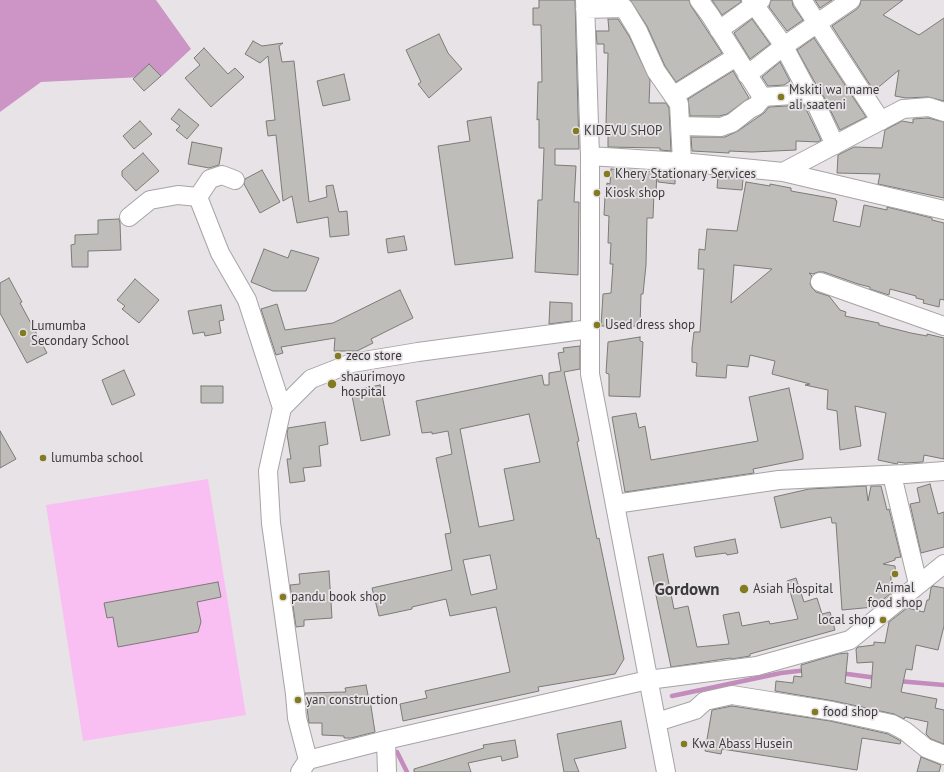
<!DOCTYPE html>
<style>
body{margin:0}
canvas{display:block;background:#e7e3e6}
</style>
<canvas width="944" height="772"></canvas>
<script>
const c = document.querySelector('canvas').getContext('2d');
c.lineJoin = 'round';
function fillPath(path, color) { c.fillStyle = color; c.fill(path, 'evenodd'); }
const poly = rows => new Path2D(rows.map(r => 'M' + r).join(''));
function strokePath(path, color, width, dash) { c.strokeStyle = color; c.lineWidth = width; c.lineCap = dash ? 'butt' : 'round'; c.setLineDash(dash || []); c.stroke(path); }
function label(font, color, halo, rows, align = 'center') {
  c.font = font + ' "PT Sans",sans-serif'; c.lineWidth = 3.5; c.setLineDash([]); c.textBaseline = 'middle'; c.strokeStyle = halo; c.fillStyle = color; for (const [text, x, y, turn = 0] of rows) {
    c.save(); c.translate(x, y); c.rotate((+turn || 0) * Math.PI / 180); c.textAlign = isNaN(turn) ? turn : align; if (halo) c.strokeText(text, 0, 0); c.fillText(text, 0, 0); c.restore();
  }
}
const green = poly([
 [208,479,246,715,83,741,46,505]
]);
const forest = poly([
 [0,0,156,0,191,49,162,76,41,82,0,112]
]);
const stream = poly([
 [840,673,877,678],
 [898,681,944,685],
 [672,696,781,673,807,670],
 [397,752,407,772]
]);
const building = poly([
 [539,0,575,0,579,149,555,149,555,165,576,166,574,202,579,202,578,275,535,272,538,200,542,200,544,148,539,148,539,119,537,120,538,82,542,82,541,25,533,25,533,8,539,8,539,0],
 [630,0,689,0,691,6,722,53,676,82,665,66,647,26,630,0],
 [712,0,741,0,741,2,722,15,712,0],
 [771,0,792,0,793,6,803,20,787,31,769,7,771,0],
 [815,0,832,0,820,8,815,0],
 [861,0,903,0,883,15,919,35,944,18,944,101,928,97,906,98,895,96,899,70,874,91,832,26,857,9,860,5,861,0],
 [608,19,618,19,629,36,650,80,649,103,666,103,669,108,671,151,660,150,660,148,608,147,608,124,606,123,608,54,608,53,604,53,604,44,597,44,596,31,609,31,608,19],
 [752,19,770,44,750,59,734,33,752,19],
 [439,34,448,53,462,69,429,98,418,84,421,82,406,50,439,34],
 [814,38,866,117,840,130,824,97,818,88,797,50,814,38],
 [253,41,262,46,283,43,279,46,282,62,294,61,309,202,327,197,326,186,333,185,339,212,347,211,349,235,330,237,328,217,297,223,292,196,283,201,276,135,268,136,266,121,275,120,268,56,260,63,245,54,253,41],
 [204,48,228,74,235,68,244,77,211,107,185,78,200,65,194,58,204,48],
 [780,62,790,81,784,85,768,86,762,77,780,62],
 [149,64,161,76,144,91,133,79,149,64],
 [733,71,749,98,727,114,719,116,690,116,688,99,733,71],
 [344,74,350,100,323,106,317,81,344,74],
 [804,105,821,140,818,142,796,141,796,150,752,152,729,151,729,153,692,151,691,137,725,137,738,131,764,113,769,107,804,105],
 [179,109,199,125,187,139,176,130,180,126,171,119,179,109],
 [491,117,513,258,455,265,438,146,470,141,467,121,491,117],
 [928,118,944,122,944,198,878,184,880,174,837,173,838,155,854,147,882,148,885,130,902,121,913,123,913,119,928,118],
 [140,121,152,134,134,149,123,136,140,121],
 [192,142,222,148,219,165,209,168,188,164,192,142],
 [143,153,159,171,136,191,122,176,122,171,143,153],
 [611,169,657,172,656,192,654,192,653,218,647,218,646,265,643,294,641,294,640,326,601,326,603,294,611,293,613,264,610,264,611,243,608,243,609,216,604,215,605,196,606,196,607,183,610,184,611,169],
 [262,170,280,202,260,213,244,184,245,179,262,170],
 [658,171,675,172,675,184,658,182,658,171],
 [718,176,743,179,742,190,717,188,718,176],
 [746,182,770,186,770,184,791,188,791,191,836,199,835,200,837,201,833,221,860,227,864,205,887,210,887,207,932,218,932,220,944,223,944,300,940,299,939,307,923,303,924,300,916,298,916,296,890,289,889,295,870,289,870,287,858,284,824,272,818,272,813,274,809,273,812,276,810,284,812,288,816,292,829,296,840,310,846,312,845,316,879,323,879,325,911,333,927,336,927,334,944,338,944,459,924,455,923,462,905,463,898,462,897,464,878,460,886,413,855,406,861,446,840,450,837,411,827,409,828,390,805,385,810,384,772,374,775,361,750,355,748,367,727,365,726,378,696,376,697,363,692,362,692,348,694,332,700,332,704,269,698,269,699,249,705,250,707,229,737,231,746,182],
 [734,265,772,269,731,303,734,265],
 [119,219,120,223,121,250,88,251,88,267,72,267,71,245,75,244,75,235,98,234,98,220,119,219],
 [404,236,407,250,388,253,386,239,404,236],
 [264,249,288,258,291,250,319,258,306,291,273,291,251,282,264,249],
 [9,278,22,302,20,303,47,353,27,363,0,313,0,283,9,278],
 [135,279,159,300,139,323,122,309,125,306,117,300,135,279],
 [400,290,413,318,371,339,373,343,357,351,334,351,335,338,281,347,283,353,276,355,261,309,277,304,285,330,333,323,400,290],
 [550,302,572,303,572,321,549,324,550,302],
 [221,305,224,320,219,321,221,333,205,336,204,332,193,334,188,311,221,305],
 [640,337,640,341,643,342,640,397,609,396,609,374,606,373,608,342,640,337],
 [580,346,580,369,564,372,579,441,577,442,597,539,599,538,624,659,615,674,538,687,539,691,403,721,400,704,427,698,425,691,510,672,496,607,450,616,446,599,412,607,412,609,379,616,372,588,452,570,445,534,451,533,436,458,452,454,448,431,432,434,432,432,422,433,416,401,542,375,544,385,549,385,549,373,561,371,558,353,564,352,563,348,580,346],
 [529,414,540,462,504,469,514,520,479,527,460,429,529,414],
 [490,555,497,589,471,595,463,560,490,555],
 [124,370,135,395,112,405,102,380,124,370],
 [380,385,390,435,361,441,351,391,380,385],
 [201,386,223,386,223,403,201,403,201,386],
 [789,388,803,454,803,459,753,469,754,473,625,492,612,417,636,413,639,428,645,426,651,460,758,441,749,397,789,388],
 [325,422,328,444,319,446,321,466,303,468,305,481,290,483,287,459,291,459,287,434,288,428,325,422],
 [0,431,16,459,0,468,0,431],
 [930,484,938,514,944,512,944,547,921,553,910,504,920,502,917,488,930,484],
 [866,486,868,501,871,486,881,486,887,510,889,509,901,557,895,558,895,560,883,564,895,566,896,576,891,576,891,593,874,607,842,610,836,523,832,523,831,517,781,528,774,497,809,489,866,486],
 [735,539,738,553,727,555,726,553,696,557,694,547,735,539],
 [663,554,674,609,688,606,697,647,729,644,723,615,739,612,742,626,769,621,770,624,798,619,787,581,796,578,804,602,817,598,822,614,830,612,835,630,750,654,750,656,732,659,731,658,671,667,648,557,663,554],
 [329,571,332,618,304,620,304,626,296,627,290,585,300,584,299,574,329,571],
 [218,582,221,597,197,602,201,622,198,632,118,647,113,617,107,618,104,603,218,582],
 [933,586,944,588,944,626,938,650,916,645,912,670,906,669,901,692,937,699,935,708,944,710,944,744,931,739,926,734,928,722,905,717,904,719,894,714,834,701,775,691,776,681,793,683,794,676,802,677,801,665,838,654,848,653,845,683,871,688,873,662,857,663,856,649,858,647,874,645,874,642,885,643,889,622,907,608,924,612,927,600,929,600,931,588,933,586],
 [366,685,369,700,370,700,375,732,351,738,344,738,344,736,322,735,322,723,309,723,305,693,346,692,345,688,366,685],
 [732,706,830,721,888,734,901,741,900,744,862,738,857,770,722,749,721,754,705,751,712,710,732,706],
 [621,721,626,748,574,759,579,772,564,772,557,734,621,721],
 [515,740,518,757,502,761,501,756,468,763,471,772,414,772,414,769,484,748,483,745,515,740],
 [921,757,941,765,939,772,917,772,921,757]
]);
const minor = poly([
 [585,0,590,156,590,374,666,772],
 [751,0,782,43,809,94,815,102,835,145],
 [802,0,881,121],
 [585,9,624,8,638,31,656,71,679,104,682,162],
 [719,30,761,0],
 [747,75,784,46,851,0],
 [673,96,736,57],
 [762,97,809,94],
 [680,126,721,127,726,125,732,123,750,109,756,106,761,100,762,97,710,15,699,0],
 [590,156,682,162,783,172,903,109,929,107,944,112],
 [783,172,944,210],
 [235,180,222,175,210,179,198,197,220,253,247,300,282,408,268,471,271,523,295,694,297,718,308,760],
 [129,217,150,200,178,195,198,197],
 [820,282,944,326],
 [282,408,311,379,352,363,418,352,590,329],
 [892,475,918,584],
 [615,504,779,480,905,474,944,471],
 [657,722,695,710,705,701,732,695,832,711,892,724,905,731,926,748,944,755],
 [386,740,387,772],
 [300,772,308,760,386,740,648,680,757,666,850,640,944,564]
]);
const markers = [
 [781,97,4,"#837b21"],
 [576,131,4,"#837b21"],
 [607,174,4,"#837b21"],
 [597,193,4,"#837b21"],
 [597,325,4,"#837b21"],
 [23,333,4,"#837b21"],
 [338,356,4,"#837b21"],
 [332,384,5,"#837b21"],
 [43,458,4,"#837b21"],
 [895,574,4,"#837b21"],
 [744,589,5,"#837b21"],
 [283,597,4,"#837b21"],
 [883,620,4,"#837b21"],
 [298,700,4,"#837b21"],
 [815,712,4,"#837b21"],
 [684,744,4,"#837b21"]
];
const poiNames = [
 ["Mskiti wa mame",789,90],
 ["ali saateni",789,105],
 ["KIDEVU SHOP",584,131],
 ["Khery Stationary Services",615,174],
 ["Kiosk shop",605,193],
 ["Used dress shop",605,325],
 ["Lumumba",31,326],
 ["Secondary School",31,341],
 ["zeco store",346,356],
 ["shaurimoyo",341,377],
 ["hospital",341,392],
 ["lumumba school",51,458],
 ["Animal",895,588,"center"],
 ["food shop",895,603,"center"],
 ["Asiah Hospital",753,589],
 ["pandu book shop",291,597],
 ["local shop",875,620,"right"],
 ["yan construction",306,700],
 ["food shop",823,712],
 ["Kwa Abass Husein",692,744]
];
const districtNames = [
 ["Gordown",687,590]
];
fillPath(green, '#fabff2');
fillPath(forest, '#cd94c6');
strokePath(stream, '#c48bbd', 4.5);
fillPath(building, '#bebdb9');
strokePath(building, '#7b7b77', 1);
strokePath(minor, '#a7a3a6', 20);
strokePath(minor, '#fff', 18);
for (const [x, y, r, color] of markers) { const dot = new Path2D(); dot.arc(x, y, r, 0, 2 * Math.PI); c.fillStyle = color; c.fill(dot); strokePath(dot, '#e7e3e6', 1.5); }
label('13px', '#3d3c3d', '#e7e3e6', poiNames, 'left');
label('bold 17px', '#3d3c3d', '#e7e3e6', districtNames);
</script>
